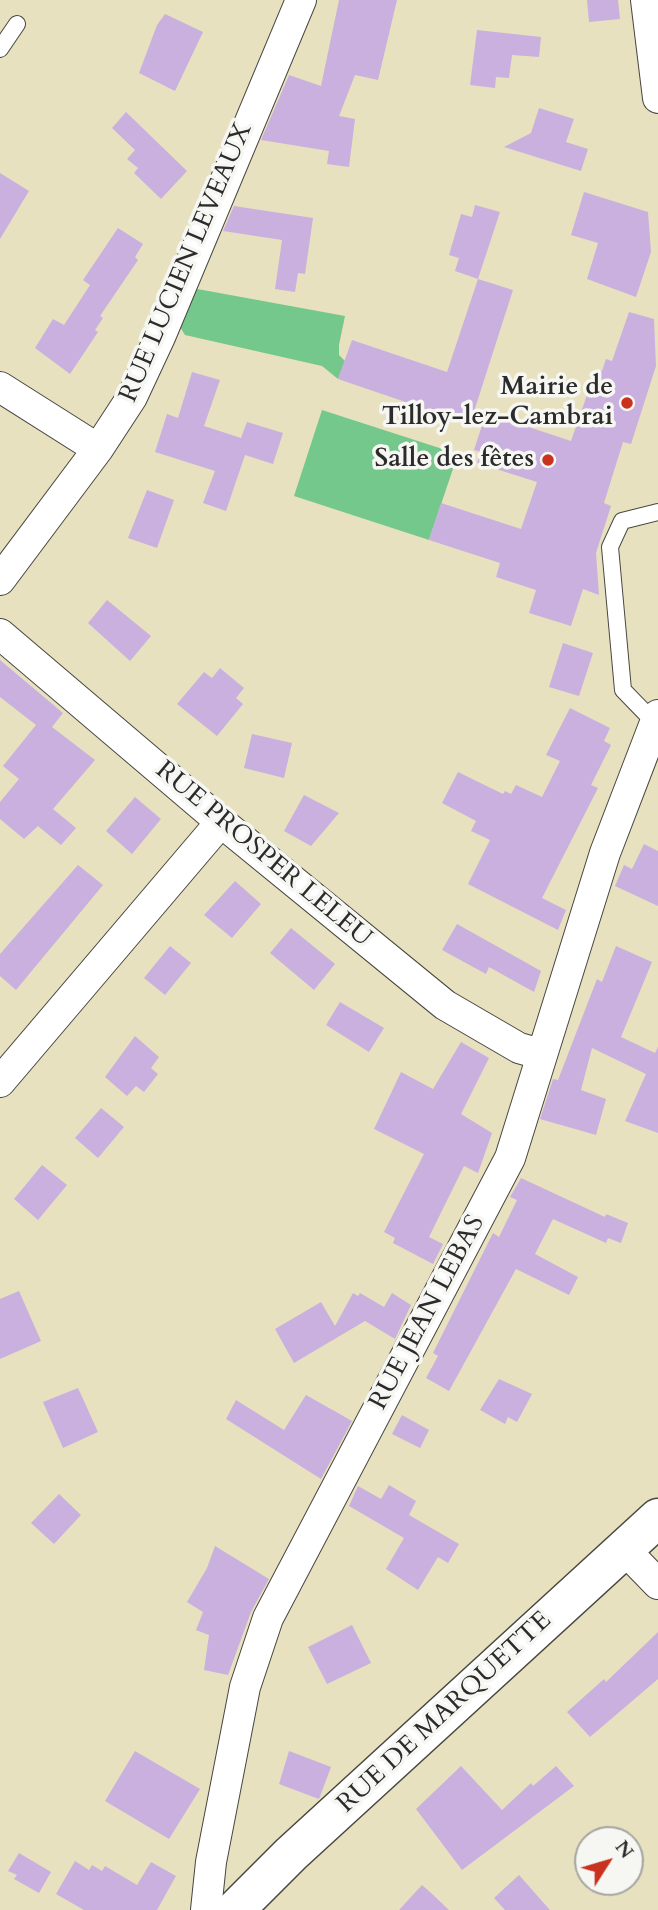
<!DOCTYPE html>
<meta charset="utf-8">
<style>
body{margin:0}
#map{position:relative;width:658px;height:1910px;overflow:hidden;background:#e8e1bf;font-family:Cardo,serif}
canvas{display:block}
.north{position:absolute;left:574px;top:1826px;width:70px;height:70px;box-sizing:border-box;background:#f6f6f2;border:2px solid #a5a5a2;border-radius:50%;rotate:53deg;font-size:19px;font-weight:700;line-height:28px;text-align:center;color:#2b2b2b}
.north::after{content:'';display:block;margin:auto;width:24px;height:32px;background:#c8321e;clip-path:polygon(50% 0,100% 100%,50% 72%,0 100%)}
</style>
<div id="map">
<canvas width="658" height="1910"></canvas>
<div class="north">N</div>
</div>
<script>
const c = document.querySelector('canvas').getContext('2d');
c.lineJoin = 'round';
function fillPath(path, color) { c.fillStyle = color; c.fill(path, 'evenodd'); }
const poly = rows => new Path2D(rows.map(r => 'M' + r).join(''));
function strokePath(path, color, width, dash) { c.strokeStyle = color; c.lineWidth = width; c.lineCap = dash ? 'butt' : 'round'; c.setLineDash(dash || []); c.stroke(path); }
function label(font, color, halo, rows, align = 'center') {
  c.font = font + ' Cardo,serif'; c.lineWidth = 7; c.setLineDash([]); c.textBaseline = 'middle'; c.strokeStyle = halo; c.fillStyle = color; for (const [text, x, y, turn = 0] of rows) {
    c.save(); c.translate(x, y); c.rotate((+turn || 0) * Math.PI / 180); c.textAlign = isNaN(turn) ? turn : align; if (halo) c.strokeText(text, 0, 0); c.fillText(text, 0, 0); c.restore();
  }
}
const green = poly([
 [192,288,345,316,339,345,339,355,345,361,338,379,322,366,185,335,180,327],
 [322,410,458,454,429,540,294,496]
]);
const building = poly([
 [339,0,397,0,378,80,355,75,339,116,355,119,349,167,327,164,329,151,261,140,289,75,321,86],
 [587,0,618,0,620,19,589,22],
 [165,14,203,32,175,91,139,73,157,25],
 [477,30,541,37,539,57,512,55,509,78,496,77,495,88,470,85],
 [539,108,574,119,566,142,588,149,581,171,504,147,531,133],
 [126,112,187,171,161,199,134,173,138,168,127,159,135,150,112,128],
 [0,173,29,191,0,239],
 [584,192,648,212,651,252,636,297,587,279,598,243,571,235],
 [475,205,500,212,478,279,455,271,459,258,449,255,461,214,472,217],
 [234,206,313,218,305,274,298,273,295,292,275,289,282,240,223,231],
 [118,228,143,244,135,257,138,260,100,316,103,318,95,330,98,332,70,374,35,348,53,319,64,325,90,285,83,280],
 [478,279,513,290,470,424,338,379,352,340,447,372],
 [629,312,654,319,656,366,631,444,623,442,604,503,611,506,596,553,599,595,583,589,571,626,529,613,536,590,496,577,500,563,429,540,441,503,521,529,537,482,477,463,481,452,474,450,486,413,571,441,596,369,602,371,606,359,612,361],
 [192,372,220,380,204,426,241,438,247,422,283,433,273,464,245,455,226,511,203,503,215,471,155,452,167,414,178,418],
 [147,490,174,500,157,548,128,538],
 [107,600,151,636,130,661,88,623],
 [563,643,593,653,579,696,549,687],
 [0,660,63,713,52,727,95,760,53,809,76,828,61,845,38,826,24,839,0,819,0,802,19,779,3,766,36,725,0,697],
 [220,668,244,688,236,698,243,704,217,736,177,704,204,672,212,678],
 [570,708,610,728,604,741,611,745,591,785,598,788,542,898,566,910,558,930,468,884,490,840,471,831,476,821,442,803,458,772,503,794,505,791,511,794,516,785,542,797,560,761,546,755],
 [252,734,292,743,284,778,244,768],
 [304,795,339,813,311,846,284,831],
 [135,797,161,819,132,854,106,831],
 [644,844,658,851,658,906,615,886,624,865,632,869],
 [78,865,103,885,16,990,0,976,0,954],
 [235,881,261,904,232,938,204,915],
 [457,924,541,971,534,992,489,967,486,974,442,950],
 [291,928,335,964,314,990,270,953],
 [170,946,191,963,165,995,144,978],
 [616,946,652,962,621,1037,655,1053,658,1047,658,1133,625,1121,646,1074,592,1048,581,1090,606,1099,596,1135,540,1119,553,1079,558,1080,597,979,602,982],
 [340,1002,384,1028,369,1052,326,1025],
 [135,1036,159,1057,151,1068,158,1074,144,1092,136,1086,127,1096,105,1077],
 [461,1042,489,1058,461,1114,492,1133,478,1173,464,1166,429,1237,443,1244,433,1264,393,1243,395,1238,384,1232,424,1154,374,1129,401,1072,433,1089],
 [101,1108,124,1127,98,1158,75,1138],
 [42,1165,67,1185,38,1220,14,1199],
 [521,1178,605,1217,606,1214,628,1223,621,1243,608,1238,606,1243,553,1219,535,1254,578,1277,569,1295,516,1269,449,1391,426,1378,438,1356,433,1353,493,1233,499,1237,517,1200,510,1197],
 [19,1291,41,1341,0,1359,0,1299],
 [353,1293,358,1296,360,1293,384,1307,392,1293,411,1305,395,1339,365,1321,294,1363,275,1329,321,1302,335,1326],
 [499,1379,532,1394,517,1422,508,1417,505,1424,480,1410],
 [78,1388,98,1432,63,1448,43,1402],
 [306,1395,352,1421,321,1479,226,1419,236,1400,284,1430],
 [402,1415,429,1430,420,1448,392,1434],
 [389,1485,416,1501,409,1515,459,1544,448,1563,438,1557,418,1590,386,1569,404,1538,349,1506,358,1486,381,1499],
 [59,1494,81,1515,54,1544,31,1523],
 [215,1546,269,1579,251,1612,228,1675,204,1670,209,1635,196,1630,203,1612,187,1602,207,1568],
 [352,1625,371,1663,327,1684,308,1647],
 [658,1632,658,1679,590,1737,567,1712,604,1679,606,1682],
 [135,1751,200,1789,169,1839,105,1801],
 [289,1751,331,1767,319,1799,279,1784],
 [461,1766,502,1810,531,1783,533,1786,556,1766,574,1786,462,1870,416,1809],
 [19,1853,51,1872,39,1893,14,1879,17,1875,8,1871],
 [75,1861,89,1870,92,1865,102,1871,105,1866,137,1885,151,1862,176,1876,157,1910,84,1910,56,1894],
 [519,1875,550,1910,505,1910,494,1898],
 [422,1885,430,1892,449,1910,399,1910]
]);
const service = poly([
 [0,49,17,24],
 [655,723,623,690,610,547,622,521,658,512]
]);
const minor = poly([
 [646,0,658,98],
 [0,387,98,449],
 [0,580,98,449,132,397,160,337,301,0],
 [0,634,221,822,445,1005,519,1048,540,1054],
 [0,1082,221,822],
 [624,1549,658,1584],
 [206,1910,211,1862,245,1687,268,1618,510,1158,605,853,658,715]
]);
const tertiary = poly([
 [235,1910,291,1854,658,1518]
]);
const markers = [
 [627,403,7,"#c8321e"],
 [548,460,7,"#c8321e"]
];
const streetNames = [
 ["RUE LUCIEN LEVEAUX",187,263,-67],
 ["RUE PROSPER LELEU",263,855,40],
 ["RUE JEAN LEBAS",428,1313,-62],
 ["RUE DE MARQUETTE",445,1713,-43]
];
const poiNames = [
 ["Mairie de",613,388],
 ["Tilloy-lez-Cambrai",613,418],
 ["Salle des fêtes",534,460]
];
fillPath(green, '#75c88b');
fillPath(building, '#c9b0df');
strokePath(service, '#474641', 18);
strokePath(minor, '#474641', 32);
strokePath(tertiary, '#474641', 41);
strokePath(service, '#fff', 16);
strokePath(minor, '#fff', 30);
strokePath(tertiary, '#fff', 38);
for (const [x, y, r, color] of markers) { const dot = new Path2D(); dot.arc(x, y, r, 0, 2 * Math.PI); c.fillStyle = color; c.fill(dot); strokePath(dot, '#f6f6f2', 2.5); }
label('26px', '#2b2b2b', '#f6f6f2', streetNames);
label('bold 26px', '#2b2b2b', '#f6f6f2', poiNames, 'right');
</script>
